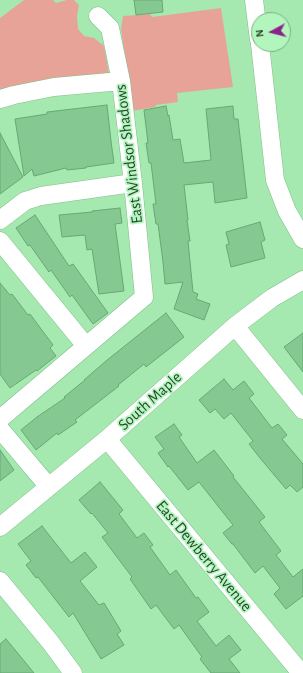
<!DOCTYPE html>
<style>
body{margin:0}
#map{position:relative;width:303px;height:673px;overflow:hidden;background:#a5e9b0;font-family:"Alegreya Sans",sans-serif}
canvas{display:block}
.north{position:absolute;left:251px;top:12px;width:40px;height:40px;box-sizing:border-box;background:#b2f6bd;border:1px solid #7baf84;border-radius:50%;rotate:263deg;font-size:11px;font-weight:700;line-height:16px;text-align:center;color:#29452e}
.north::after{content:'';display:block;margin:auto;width:14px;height:18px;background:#8b248a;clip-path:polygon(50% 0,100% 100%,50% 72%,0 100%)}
</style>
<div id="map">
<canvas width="303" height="673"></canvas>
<div class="north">N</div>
</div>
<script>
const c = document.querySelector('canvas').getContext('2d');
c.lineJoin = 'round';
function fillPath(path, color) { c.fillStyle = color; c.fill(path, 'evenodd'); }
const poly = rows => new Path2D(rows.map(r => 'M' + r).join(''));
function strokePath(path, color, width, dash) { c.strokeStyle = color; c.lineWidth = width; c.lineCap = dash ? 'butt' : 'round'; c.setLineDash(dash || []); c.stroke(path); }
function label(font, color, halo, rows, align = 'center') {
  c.font = font + ' "Alegreya Sans",sans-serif'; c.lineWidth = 3.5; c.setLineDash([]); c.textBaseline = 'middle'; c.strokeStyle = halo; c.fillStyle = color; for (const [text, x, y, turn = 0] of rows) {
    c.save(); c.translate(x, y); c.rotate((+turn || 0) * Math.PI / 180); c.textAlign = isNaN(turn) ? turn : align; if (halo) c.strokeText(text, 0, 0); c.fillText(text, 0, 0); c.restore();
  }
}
const green = poly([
 [24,0,53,0,56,3,67,0,74,0,79,5,77,16,78,29,84,36,94,38,104,46,109,74,0,93,0,18],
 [221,8,233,87,177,93,178,102,156,105,155,107,132,111,121,28,123,16,150,14,152,17]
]);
const building = poly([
 [134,0,162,0,163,12,136,15,134,0],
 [107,105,111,141,114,163,86,167,86,168,67,170,66,168,34,176,32,169,24,176,15,119,47,114,47,112,107,105],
 [166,106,168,116,169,115,173,140,180,139,184,163,211,160,206,109,233,106,234,119,238,119,247,198,215,203,213,182,184,185,188,220,187,220,190,241,188,241,193,292,198,294,196,299,210,304,204,320,174,309,183,282,165,284,163,262,158,224,156,224,153,204,156,204,151,163,149,163,146,143,148,143,144,110,166,106],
 [0,133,23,177,0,194,0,133],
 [120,208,122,223,115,224,124,291,99,294,92,249,87,250,85,235,62,237,59,215,92,212,92,211,120,208],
 [35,215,69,266,73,264,108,313,93,324,72,295,70,297,51,270,49,272,30,245,28,246,16,228,35,215],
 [260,222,265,240,261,242,265,258,231,267,226,245,229,244,226,232,260,222],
 [0,283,10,295,12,294,28,315,30,314,53,345,50,348,56,356,37,371,36,370,10,388,0,374,0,283],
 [166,313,184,337,146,367,144,364,118,385,119,386,75,420,77,422,58,435,57,433,36,450,21,430,37,417,65,398,64,397,85,380,84,380,106,361,166,313],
 [303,333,303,372,284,347,303,333],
 [224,379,233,390,244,381,254,394,249,398,272,428,278,424,287,435,282,439,303,464,303,487,297,492,290,485,286,489,260,458,249,444,253,441,231,413,224,419,215,409,210,413,199,400,224,379],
 [174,424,182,435,179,437,197,463,214,450,234,476,233,477,265,517,259,522,281,551,276,555,293,577,303,569,303,596,286,609,274,594,280,588,263,566,255,573,233,544,232,544,223,533,233,525,199,482,188,490,169,466,168,467,158,453,164,449,155,437,174,424],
 [0,450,14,470,0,481,0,450],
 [100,482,123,510,119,514,137,538,144,533,153,545,150,547,170,575,176,570,196,598,198,597,209,612,197,621,216,646,229,635,241,650,229,659,240,673,211,673,200,659,202,657,179,625,174,629,156,605,151,609,130,579,132,577,102,537,108,533,92,513,91,514,79,500,100,482],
 [42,526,71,563,85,552,97,567,80,581,99,605,104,603,121,631,117,634,124,645,101,659,73,613,69,617,38,577,36,578,26,565,31,561,18,544,42,526],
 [6,639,34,673,0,673,0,644,6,639]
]);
const minor = poly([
 [254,0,259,40],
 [260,44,275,180,287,211,303,239],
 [0,99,14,95,54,87,121,81],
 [0,220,25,201,41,196,133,183],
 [0,241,86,346],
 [235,326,303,410],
 [0,419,144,297,133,183,121,81,110,28,98,16],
 [0,429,49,487],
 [107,439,301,673],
 [0,527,107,439,235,326,272,298,303,280],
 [0,581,51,643,73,673]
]);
const streetNames = [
 ["East Windsor Shadows",129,154,-97],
 ["South Maple",150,401,-42],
 ["East Dewberry Avenue",204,556,50]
];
fillPath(green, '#e8a399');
fillPath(building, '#85c891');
strokePath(building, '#67a873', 1);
strokePath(minor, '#7dbf88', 19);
strokePath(minor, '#fff', 18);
label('16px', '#29452e', '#b2f6bd', streetNames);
</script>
